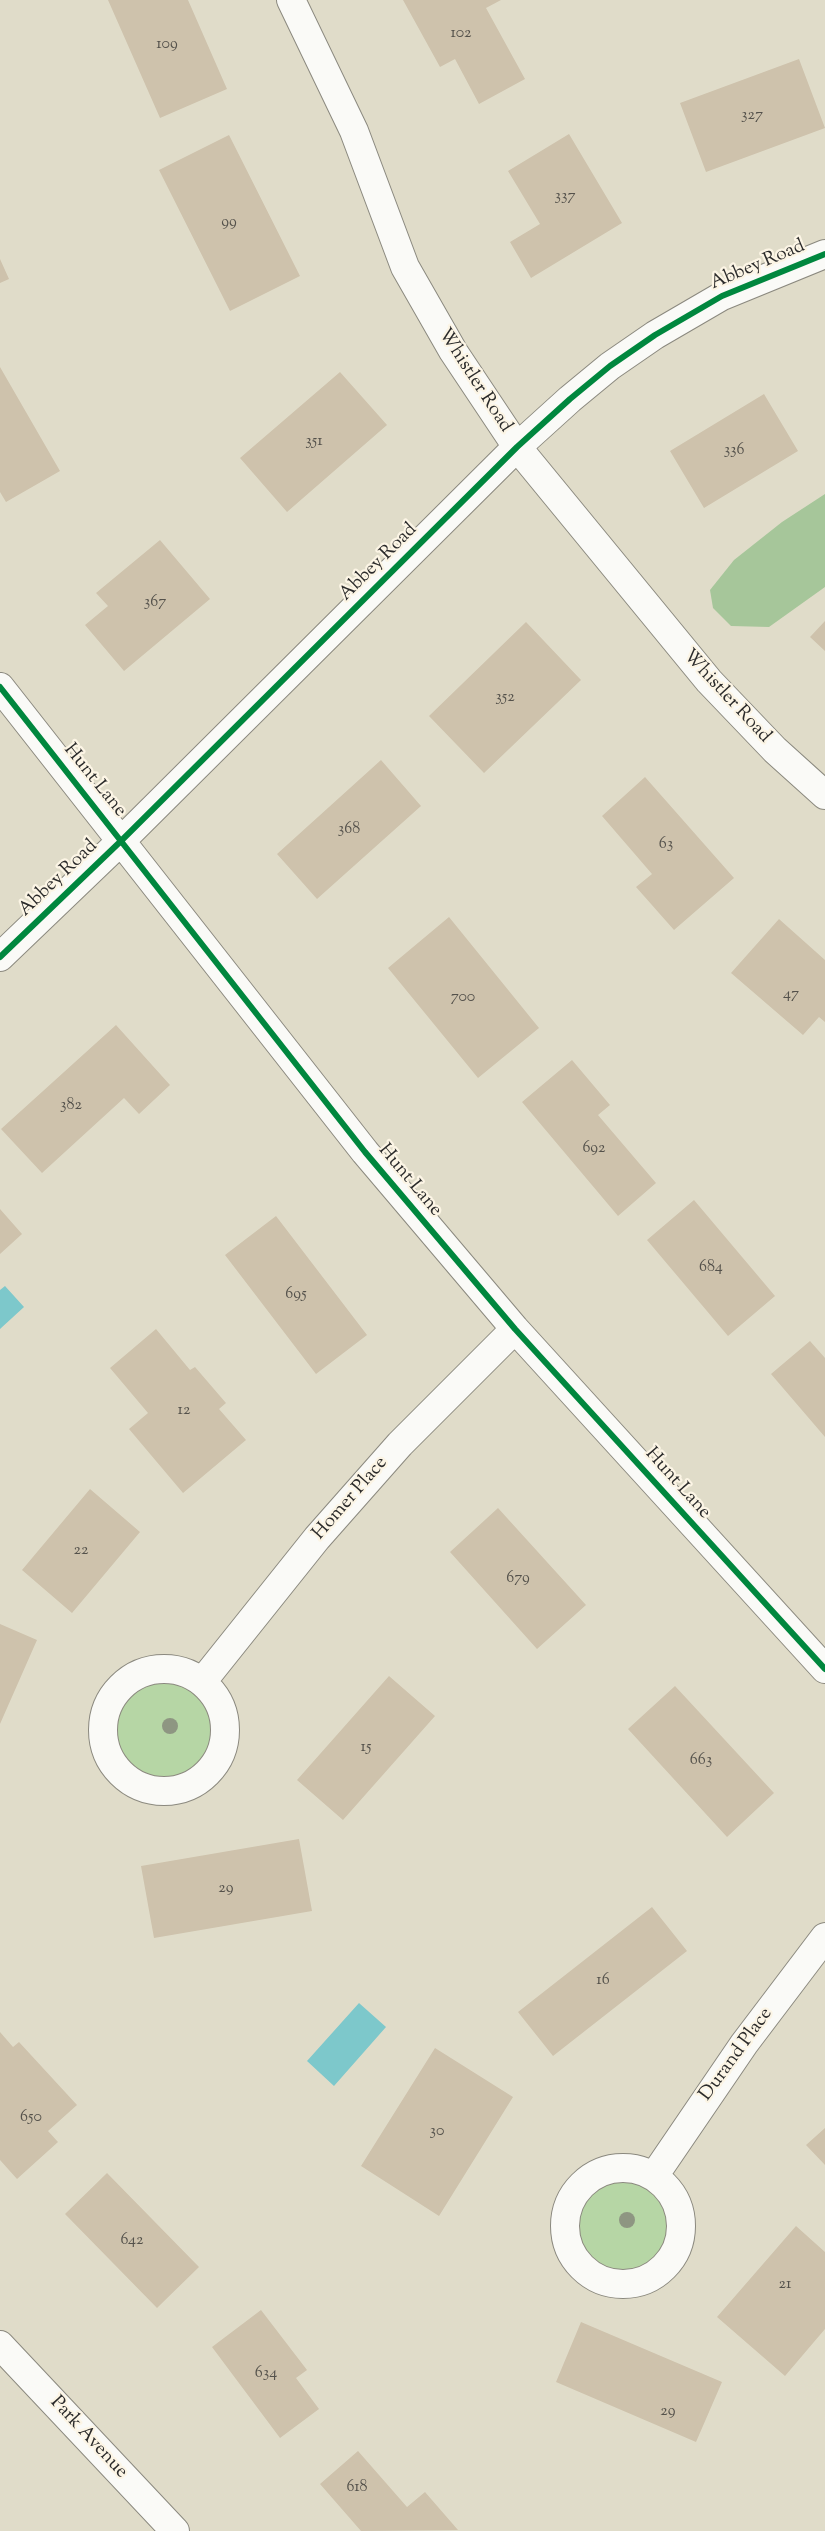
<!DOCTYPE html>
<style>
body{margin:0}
canvas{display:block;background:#e0dcc9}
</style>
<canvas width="825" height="2531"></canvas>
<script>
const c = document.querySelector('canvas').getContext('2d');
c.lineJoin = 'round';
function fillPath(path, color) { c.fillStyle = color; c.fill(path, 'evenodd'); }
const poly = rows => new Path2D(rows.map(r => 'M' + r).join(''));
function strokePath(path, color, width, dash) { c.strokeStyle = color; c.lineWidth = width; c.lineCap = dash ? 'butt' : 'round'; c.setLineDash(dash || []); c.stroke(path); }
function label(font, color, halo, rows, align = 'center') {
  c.font = font + ' "Sorts Mill Goudy",serif'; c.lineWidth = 4.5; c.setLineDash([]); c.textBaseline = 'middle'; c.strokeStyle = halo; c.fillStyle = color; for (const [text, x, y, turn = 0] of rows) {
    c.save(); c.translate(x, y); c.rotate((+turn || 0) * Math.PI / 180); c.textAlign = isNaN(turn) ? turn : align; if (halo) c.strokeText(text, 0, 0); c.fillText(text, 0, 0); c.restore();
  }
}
const green = poly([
 '103 1730a61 61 0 1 1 122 0a61 61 0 1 1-122 0Z',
 '565 2226a58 58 0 1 1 116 0a58 58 0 1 1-116 0Z'
]);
const forest = poly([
 [825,494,825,587,769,627,731,626,713,608,710,590,734,560,782,522]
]);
const water = poly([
 [5,1286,24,1307,0,1329,0,1290],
 [359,2003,386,2027,334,2086,307,2061]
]);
const building = poly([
 [108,0,188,0,227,89,160,118],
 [403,0,501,0,486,8,525,79,479,104,455,59,440,67],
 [799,59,825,128,706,172,680,103],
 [569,134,622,223,531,278,510,242,540,224,508,171],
 [229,135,300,276,230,311,159,170],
 [0,259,9,279,0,283],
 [0,367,60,471,6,502,0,492],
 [340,372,387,425,287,512,240,458],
 [764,394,798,451,704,508,670,451],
 [160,540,210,599,124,671,85,625,108,606,96,593],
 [825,621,825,651,810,637],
 [526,622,581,680,484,773,429,716],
 [381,760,421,806,317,899,277,854],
 [645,777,734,878,674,930,636,887,652,874,602,816],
 [449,917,539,1028,478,1078,388,968],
 [779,919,825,960,825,1022,819,1017,803,1035,731,973],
 [116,1025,170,1085,139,1114,124,1098,42,1173,1,1129],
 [572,1060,610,1105,598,1115,656,1183,618,1216,522,1102],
 [694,1200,775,1296,728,1336,647,1240],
 [0,1209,22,1234,0,1254],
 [276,1216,367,1335,316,1374,225,1255],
 [156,1329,190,1370,195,1367,226,1403,219,1409,246,1440,183,1493,129,1429,148,1413,110,1368],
 [810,1341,825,1358,825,1437,771,1374],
 [90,1489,140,1532,72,1613,22,1570],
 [498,1508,586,1605,537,1649,450,1552],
 [0,1624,37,1640,0,1724],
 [389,1676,435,1716,343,1820,297,1780],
 [675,1686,774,1793,727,1837,628,1729],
 [299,1839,312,1911,154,1938,141,1866],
 [652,1907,687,1951,553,2056,518,2012],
 [0,2032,13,2047,19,2042,77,2105,48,2131,58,2142,17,2179,0,2160],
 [435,2048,513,2097,439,2216,361,2166],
 [825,2128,825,2165,806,2145],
 [107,2173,199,2267,157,2308,65,2214],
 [796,2226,825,2252,825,2329,785,2376,717,2317],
 [261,2310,307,2370,296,2378,319,2409,280,2438,212,2347],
 [581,2322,722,2382,696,2442,556,2382],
 [358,2451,407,2507,425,2492,458,2530,361,2531,320,2484]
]);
const minor = poly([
 [291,0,354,131,405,267,453,351,517,447,709,681,775,750,825,795],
 [0,687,365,1152,515,1329,825,1669],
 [0,957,122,840,517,447,570,399,610,366,655,335,722,296,825,254],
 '103 1730a61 61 0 1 1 122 0a61 61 0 1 1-122 0Z',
 [202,1682,317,1538,400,1444,515,1329],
 '565 2226a58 58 0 1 1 116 0a58 58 0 1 1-116 0Z',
 [654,2176,744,2044,825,1937]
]);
const tertiary = poly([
 [0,2345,175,2531]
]);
const cycleway = poly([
 [0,687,365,1152,515,1329,825,1669],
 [0,957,122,840,517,447,570,399,610,366,655,335,722,296,825,254]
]);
const trees = [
 [170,1726],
 [627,2220]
];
const numberNames = [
 ["102",461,34],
 ["109",167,45],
 ["327",752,116],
 ["337",565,197],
 ["99",229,223],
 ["351",314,442],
 ["336",734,451],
 ["367",155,603],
 ["352",505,698],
 ["368",349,830],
 ["63",666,845],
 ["47",791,995],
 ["700",463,998],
 ["382",71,1106],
 ["692",594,1149],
 ["684",711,1268],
 ["695",296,1295],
 ["12",184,1411],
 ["22",81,1551],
 ["679",518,1579],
 ["15",366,1748],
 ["663",701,1761],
 ["29",226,1889],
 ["16",603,1981],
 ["650",31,2118],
 ["30",437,2132],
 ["642",132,2241],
 ["21",785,2285],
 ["634",266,2374],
 ["29",668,2412],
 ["618",357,2488]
];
const streetNames = [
 ["Abbey Road",758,266,-23],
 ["Whistler Road",474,381,57],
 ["Abbey Road",379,563,-45],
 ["Whistler Road",726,697,47],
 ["Hunt Lane",94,781,51],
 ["Abbey Road",59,879,-44],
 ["Hunt Lane",409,1181,50],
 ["Hunt Lane",677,1484,48],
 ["Homer Place",351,1499,-49],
 ["Durand Place",737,2055,-54],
 ["Park Avenue",88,2438,47]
];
fillPath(green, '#b6d6a5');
fillPath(forest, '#a6c69a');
fillPath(water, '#7dc8cb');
fillPath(building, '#cec2ac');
strokePath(minor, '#8b897f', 30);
strokePath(tertiary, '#8b897f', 30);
strokePath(minor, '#fafaf7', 28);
strokePath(tertiary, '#fafaf7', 28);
strokePath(cycleway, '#00873e', 6);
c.fillStyle = '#8e9682';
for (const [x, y] of trees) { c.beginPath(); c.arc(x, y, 8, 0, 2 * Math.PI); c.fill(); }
label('16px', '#54514b', null, numberNames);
label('19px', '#2b2b2b', '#fcf5e5', streetNames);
</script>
